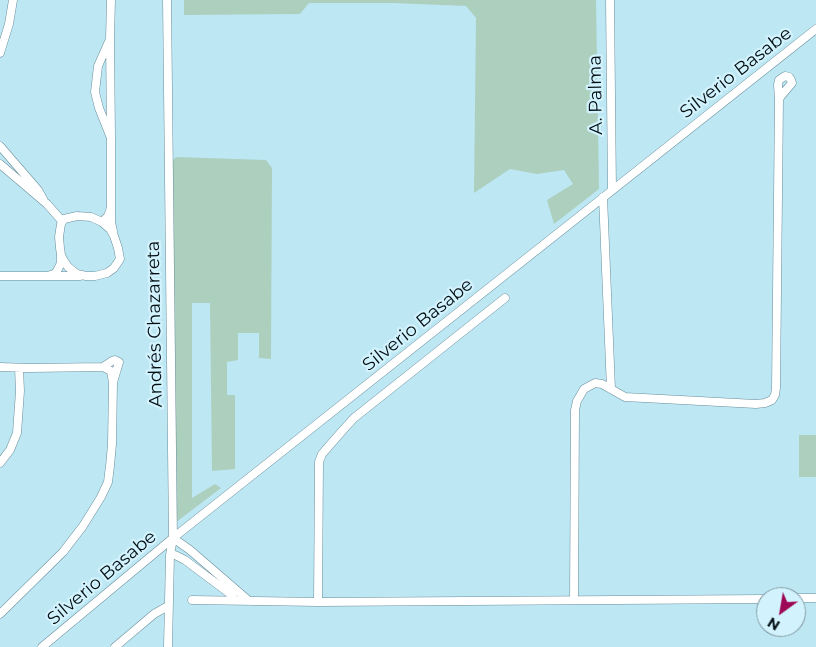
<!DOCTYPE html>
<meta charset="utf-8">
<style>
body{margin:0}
#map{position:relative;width:816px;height:647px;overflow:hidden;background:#bee7f4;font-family:Montserrat,sans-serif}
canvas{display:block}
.north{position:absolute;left:756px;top:587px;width:50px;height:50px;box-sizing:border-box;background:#d2f3fd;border:1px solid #7f979f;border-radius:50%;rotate:212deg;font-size:14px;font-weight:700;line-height:20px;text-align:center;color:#020d12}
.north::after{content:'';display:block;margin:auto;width:18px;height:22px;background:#9c0855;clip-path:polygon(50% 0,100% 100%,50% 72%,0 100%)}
</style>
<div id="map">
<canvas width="816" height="647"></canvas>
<div class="north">N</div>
</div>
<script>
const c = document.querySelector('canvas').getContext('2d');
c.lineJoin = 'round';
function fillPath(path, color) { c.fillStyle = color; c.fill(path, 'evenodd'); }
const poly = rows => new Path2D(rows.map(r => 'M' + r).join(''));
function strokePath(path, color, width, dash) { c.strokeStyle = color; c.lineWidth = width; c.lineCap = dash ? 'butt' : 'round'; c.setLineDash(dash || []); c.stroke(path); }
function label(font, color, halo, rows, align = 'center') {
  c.font = font + ' Montserrat,sans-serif'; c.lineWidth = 4.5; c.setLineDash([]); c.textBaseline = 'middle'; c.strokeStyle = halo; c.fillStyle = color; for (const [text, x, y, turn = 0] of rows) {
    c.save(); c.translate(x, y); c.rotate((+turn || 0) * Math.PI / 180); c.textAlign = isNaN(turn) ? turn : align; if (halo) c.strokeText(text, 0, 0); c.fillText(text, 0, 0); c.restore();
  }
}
const green = poly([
 [184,0,596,0,599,189,554,224,547,200,573,184,564,170,537,174,510,169,474,193,476,18,466,6,392,3,309,3,300,14,184,15],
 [176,157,266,160,272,168,271,359,259,358,259,333,238,333,238,360,227,362,227,395,235,395,235,469,212,471,210,303,192,303,192,498,215,484,221,488,171,526,169,165],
 [799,435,816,435,816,477,799,477]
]);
const minor = poly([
 [167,0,173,538,170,555,168,647],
 [610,0,612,190],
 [110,39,98,66,95,92,99,108,111,138,110,39,111,0],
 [0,53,9,24,13,0],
 [111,138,111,208],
 [0,146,38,190,43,199],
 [0,164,47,204,62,221],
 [603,197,611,389],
 [77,216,91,217,102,222,110,229,114,236,118,248,120,259,114,268,107,273,95,276,86,276,77,274,68,267,64,261,61,255,60,248,59,237,61,224,64,219,77,216],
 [102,222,108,216,111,208,111,222,113,231],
 [61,255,61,263,57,271,54,274,47,276,80,276],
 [0,276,47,276],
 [0,367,30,368,103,367,111,371,113,383,112,444,110,466,108,482,101,497,83,526,63,552,0,614],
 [103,367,112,361,115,360,119,362,114,379],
 [0,463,10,450,17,433,20,391,19,368],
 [173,538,190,550,249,601],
 [170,555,175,555,185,560,229,593,235,600],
 [796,598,816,598],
 [192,600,318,602,766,599],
 [574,600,575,410,577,401,584,389,595,383,602,384,625,397,756,404,765,403,772,400,775,395,776,388,779,99,781,96,792,83,791,80,789,77,785,76,779,80,778,85,779,99],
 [318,602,319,462,322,454,343,430,354,418,505,298],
 [42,647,173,538,816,29],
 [115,647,154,614,168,606]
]);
const streetNames = [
 ["Silverio Basabe",736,73,-38],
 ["A. Palma",596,95,-91],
 ["Andrés Chazarreta",155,324,-91],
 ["Silverio Basabe",418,325,-39],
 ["Silverio Basabe",102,578,-40]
];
fillPath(green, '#accfbe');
strokePath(minor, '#688e9b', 9);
strokePath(minor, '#fff', 8);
label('18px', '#020d12', '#d2f3fd', streetNames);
</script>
